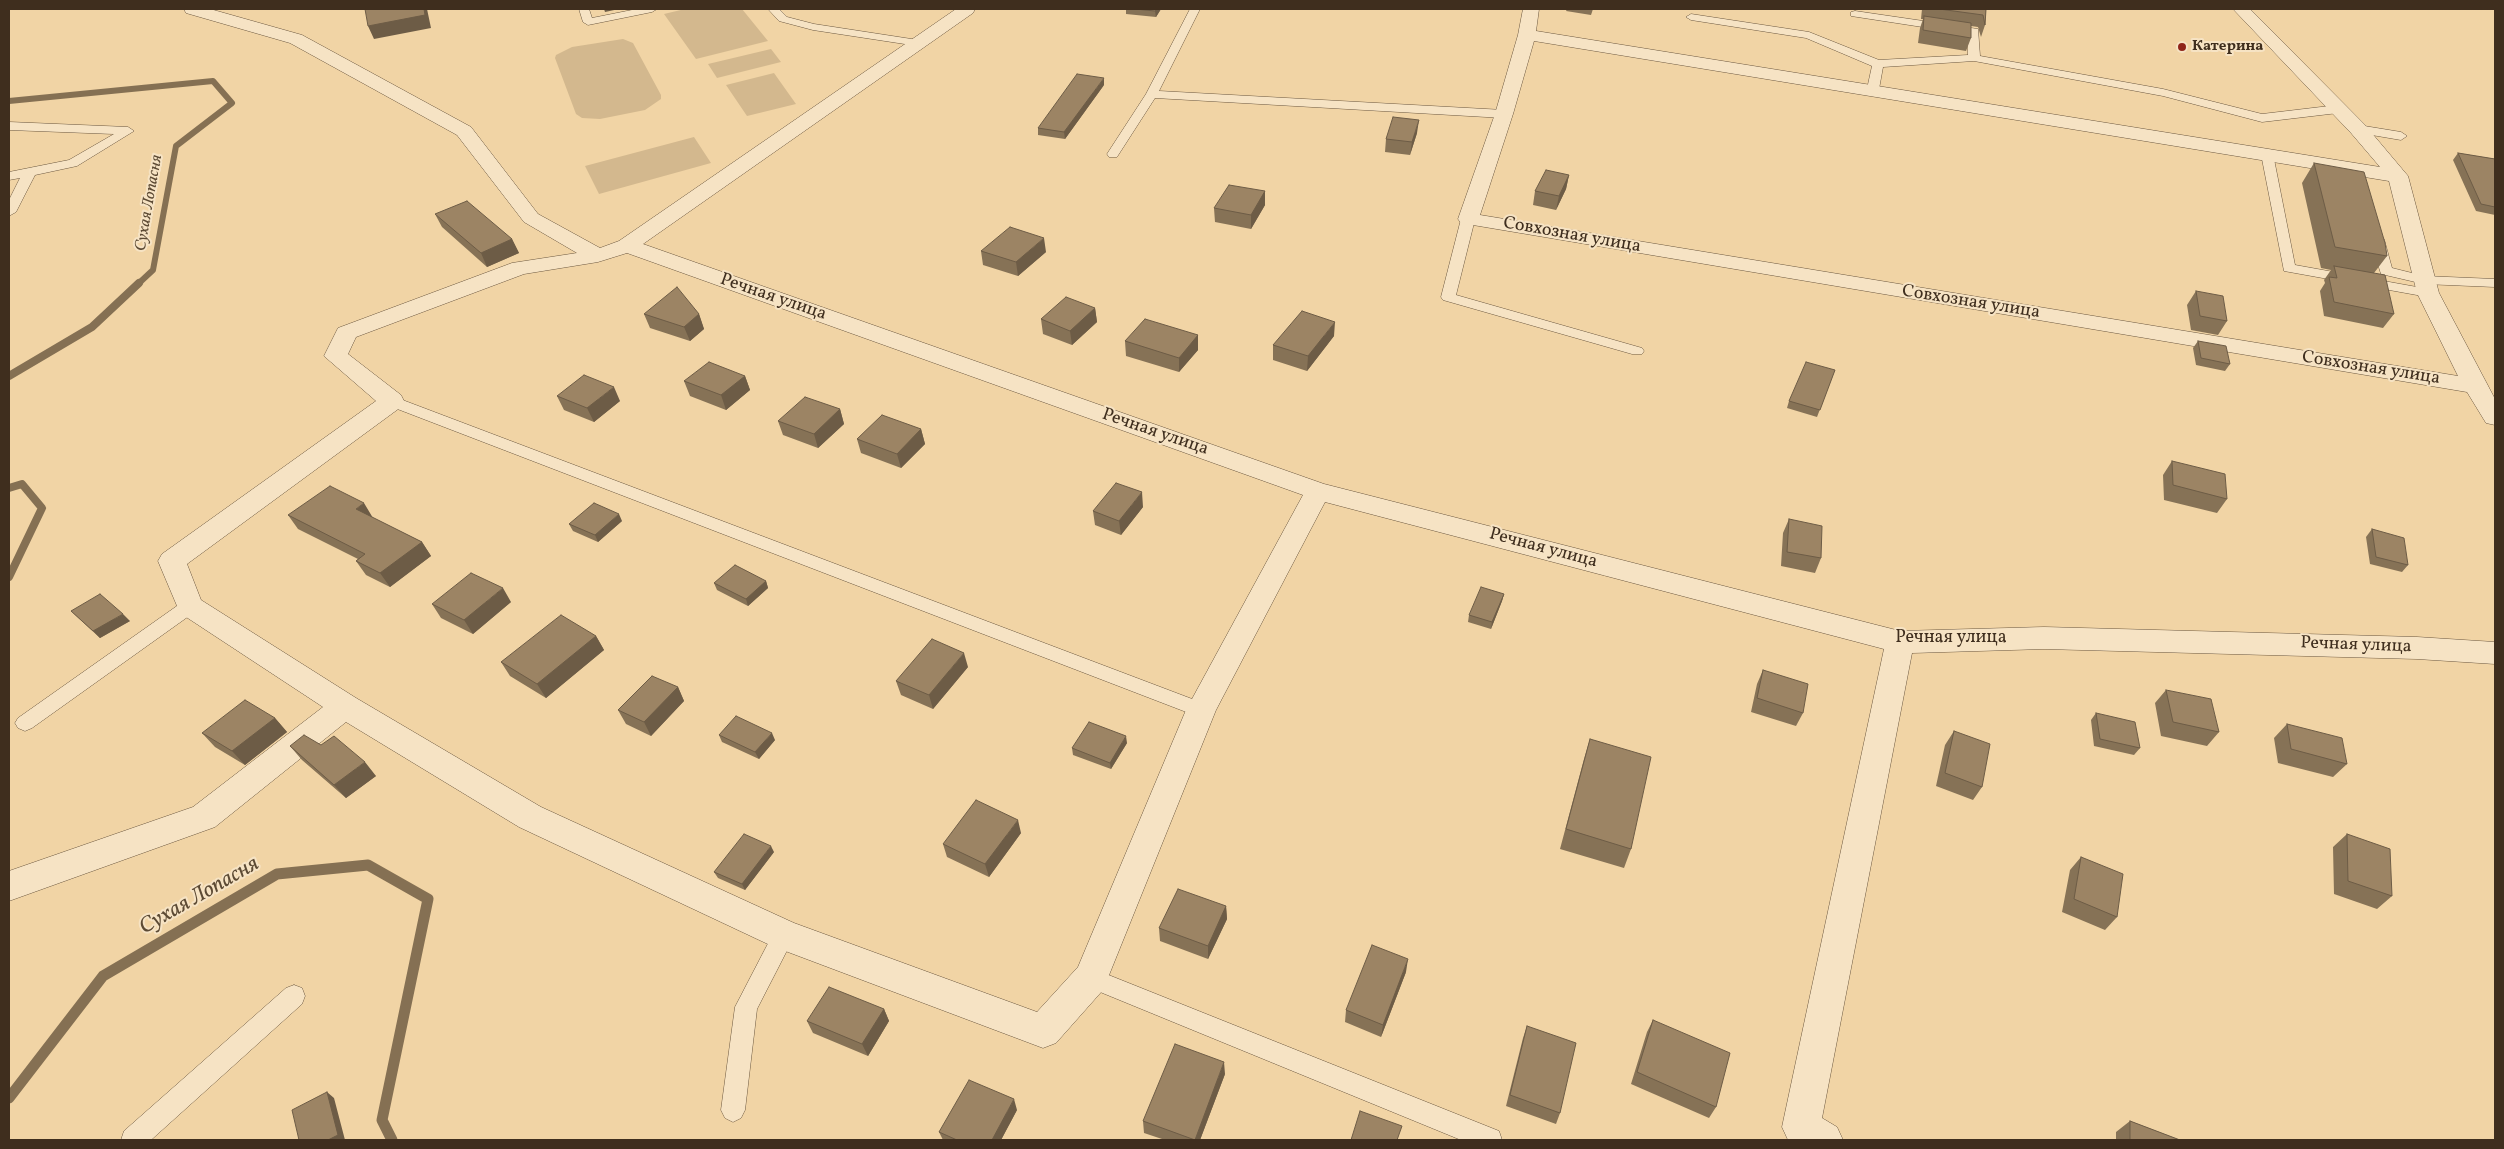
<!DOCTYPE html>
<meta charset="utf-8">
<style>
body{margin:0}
#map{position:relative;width:2504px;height:1149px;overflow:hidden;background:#f1d4a5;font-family:Vollkorn,serif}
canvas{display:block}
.frame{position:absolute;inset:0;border:10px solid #3f2e1e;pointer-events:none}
</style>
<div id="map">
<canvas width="2504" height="1149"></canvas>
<div class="frame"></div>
</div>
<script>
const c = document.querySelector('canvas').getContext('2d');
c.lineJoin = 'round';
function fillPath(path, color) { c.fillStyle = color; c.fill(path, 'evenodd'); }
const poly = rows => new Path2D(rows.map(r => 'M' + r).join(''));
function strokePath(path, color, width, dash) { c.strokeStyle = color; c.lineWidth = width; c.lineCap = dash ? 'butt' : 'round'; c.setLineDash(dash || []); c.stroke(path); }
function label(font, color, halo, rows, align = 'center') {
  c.font = font + ' Vollkorn,serif'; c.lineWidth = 4; c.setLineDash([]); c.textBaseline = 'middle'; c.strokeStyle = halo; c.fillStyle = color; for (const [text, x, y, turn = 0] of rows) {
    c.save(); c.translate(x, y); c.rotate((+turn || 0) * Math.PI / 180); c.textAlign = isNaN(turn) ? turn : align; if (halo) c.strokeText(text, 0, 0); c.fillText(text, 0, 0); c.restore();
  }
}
const green = poly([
 [685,9,742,9,768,41,696,59,664,14],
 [623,39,633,43,661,95,661,99,645,110,600,119,582,118,576,114,555,58,556,55,572,47],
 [771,49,781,62,717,78,708,64],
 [774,73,796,104,747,116,726,85],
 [694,137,711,163,599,194,585,166]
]);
const streamFar2 = poly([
 [9,101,213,81,232,103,176,146,153,270,138,284]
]);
const streamFar1 = poly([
 [9,376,92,327,139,283],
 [9,488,22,484,42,508,9,577]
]);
const stream = poly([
 [9,1098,103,976,277,874,368,865,428,899,382,1120,392,1140]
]);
const service = poly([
 [579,9,589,9,592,18,637,9,657,9,652,12,588,25,583,22,579,9],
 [768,9,779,9,787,17,814,24,918,40,924,43,918,46,813,30,779,21,768,9],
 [1190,9,1200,9,1159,91,1504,110,1510,114,1504,118,1155,98,1117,157,1109,157,1107,154,1146,94,1190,9],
 [1855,11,1978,29,1980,56,2163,89,2262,114,2338,105,2344,109,2338,113,2262,122,2163,96,1974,61,1883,67,1879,89,1873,93,1867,89,1872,66,1806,38,1691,20,1686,17,1691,14,1809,32,1879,60,1968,55,1968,34,1851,16,1851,12,1855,11],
 [9,122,128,127,134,131,77,166,35,175,16,212,9,216,9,200,20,178,9,180,9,172,69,160,114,134,9,130,9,122],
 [2358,125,2401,132,2407,136,2401,140,2354,132,2352,129,2354,126,2358,125],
 [2267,150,2273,154,2295,265,2428,289,2435,293,2433,296,2428,297,2284,271,2261,154,2267,150],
 [1468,215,1475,219,1456,295,1642,348,1644,351,1642,354,1632,354,1443,300,1441,297,1461,219,1468,215],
 [2377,235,2384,239,2392,268,2424,276,2495,279,2495,287,2424,284,2381,274,2370,239,2377,235],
 [392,396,1208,705,1211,710,1208,715,1201,718,1194,715,387,405,384,401,387,397,392,396],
 [190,599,196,601,199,606,196,611,32,728,25,731,18,728,15,723,18,718,184,601,190,599],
 [784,925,792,928,795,935,757,1009,745,1110,741,1118,733,1122,725,1118,721,1110,735,1007,776,928,784,925],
 [1091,968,1499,1131,1502,1140,1461,1140,1083,985,1080,978,1083,971,1091,968],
 [294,985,302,988,305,996,302,1004,151,1140,121,1140,124,1131,286,988,294,985]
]);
const minor = poly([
 [184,9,210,9,302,35,471,127,538,214,600,248,619,241,956,9,975,9,973,13,643,244,1324,484,1900,631,2044,627,2417,637,2495,642,2495,664,2417,659,2044,649,1912,653,1822,1118,1837,1127,1843,1140,1788,1140,1782,1127,1884,649,1325,502,1216,710,1103,990,1056,1043,1043,1048,772,946,519,827,346,722,215,827,9,901,9,871,193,807,323,707,180,613,158,561,162,554,376,401,324,356,338,328,512,263,577,253,524,222,457,135,290,43,186,13,184,9],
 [627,253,1303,495,1186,710,1078,967,1037,1012,794,923,541,807,356,698,201,600,187,564,401,407,404,401,401,395,348,354,356,337,524,274,598,262,627,253],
 [1523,9,1539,9,1536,31,2380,167,2351,133,2233,9,2250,9,2365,125,2408,176,2439,293,2495,399,2495,425,2486,423,2467,392,1461,223,1458,219,1495,114,1518,35,1523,9],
 [1534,41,2389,181,2417,293,2458,376,1480,215,1513,114,1534,41]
]);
const wall = poly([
 [1126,9,1161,9,1156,17,1126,14],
 [1567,9,1593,9,1591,15,1566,11],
 [1922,9,1986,9,1985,25,1981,37,1978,27,1971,26,1971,38,1966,51,1918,43,1920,28,1923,19,1921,19],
 [1104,85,1065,139,1038,135,1038,128],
 [1417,133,1410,155,1385,152,1386,139],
 [2458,153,2495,159,2495,215,2476,211,2453,160],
 [2314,163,2387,256,2374,273,2394,314,2383,328,2324,316,2320,291,2325,283,2324,280,2331,270,2321,268,2302,183],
 [1569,175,1566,189,1556,210,1533,205,1535,191],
 [1265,191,1265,205,1251,229,1215,222,1214,208],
 [435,214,512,239,519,253,487,267,442,227],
 [981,251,1046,252,1018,276,983,265],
 [2196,291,2227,321,2218,335,2191,330,2187,305],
 [1095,308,1097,322,1072,345,1043,334,1041,319],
 [644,314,699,314,704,329,690,341,650,328],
 [1198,335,1198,350,1179,372,1126,356,1125,341],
 [1334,336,1307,371,1273,360,1273,345],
 [2198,341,2230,364,2225,371,2196,365,2193,348],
 [1835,370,1817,417,1787,408,1789,401],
 [745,376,750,390,726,410,690,396,684,381],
 [557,396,620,401,594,422,564,410],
 [840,409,844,424,818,448,783,435,778,421],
 [921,429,925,444,901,468,861,453,857,439],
 [2172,461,2227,499,2217,513,2164,500,2163,475],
 [1143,507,1121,535,1095,525,1093,511],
 [288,515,373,518,422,542,431,556,390,587,366,575,356,561,358,559,298,529],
 [1789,519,1821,558,1815,573,1781,566,1783,533],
 [622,521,598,542,573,531,569,524],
 [2372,529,2408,565,2402,572,2370,564,2366,537],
 [766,581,768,588,748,606,717,590,714,583],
 [1504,594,1502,601,1491,629,1468,622,1469,615],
 [511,602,473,634,441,618,432,604],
 [71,611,130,621,100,638],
 [596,636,604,650,546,698,510,676,501,662],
 [968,667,933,709,901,695,896,681],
 [1763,670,1803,713,1796,726,1751,712,1757,684],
 [678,687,684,701,651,736,626,724,618,710],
 [2166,690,2219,732,2207,746,2161,736,2155,703],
 [2096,713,2140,748,2134,755,2094,746,2091,720],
 [275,718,287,732,245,765,215,747,202,733],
 [2287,724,2347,764,2333,777,2278,763,2274,738],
 [1954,731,1982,787,1973,800,1936,786,1945,745],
 [719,735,775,740,759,759,722,742],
 [1590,739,1631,849,1624,868,1560,849,1584,759],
 [1127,743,1111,769,1073,755,1072,748],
 [290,746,376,776,346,798,302,760],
 [1021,833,989,877,947,857,943,844],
 [2347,834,2392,896,2377,909,2334,894,2333,847],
 [774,852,745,890,718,878,714,872],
 [2081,857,2117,917,2105,930,2062,912,2070,870],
 [1226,906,1227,919,1208,959,1160,941,1159,928],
 [1406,972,1381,1037,1345,1022,1346,1010],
 [884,1009,889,1021,868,1056,813,1033,807,1021],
 [1653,1020,1716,1107,1709,1118,1631,1084,1647,1032],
 [1527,1026,1560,1113,1556,1124,1506,1106,1523,1038],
 [1225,1074,1200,1140,1165,1140,1144,1133,1143,1121],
 [1017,1110,1001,1140,943,1140,939,1132],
 [2130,1121,2180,1140,2116,1140,2116,1132]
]);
const shadedWall = poly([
 [424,9,427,9,431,28,374,39,368,26],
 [604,9,619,9,605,12],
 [1157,9,1161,9,1156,17,1155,11],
 [1104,78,1104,85,1065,139,1064,132],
 [1419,120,1417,133,1410,155,1412,142],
 [1569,175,1566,189,1556,210,1559,196],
 [1265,191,1265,205,1251,229,1251,215],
 [1044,238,1046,252,1018,276,1016,262],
 [512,239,519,253,487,267,481,253],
 [1095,308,1097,322,1072,345,1070,331],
 [699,314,704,329,690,341,684,327],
 [1335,322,1334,336,1307,371,1308,356],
 [1198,335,1198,350,1179,372,1179,358],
 [745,376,750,390,726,410,721,395],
 [614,387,620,401,594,422,587,408],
 [840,409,844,424,818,448,814,434],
 [921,429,925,444,901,468,897,454],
 [1142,492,1143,507,1121,535,1119,521],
 [364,503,373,518,365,524,356,509],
 [619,514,622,521,598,542,595,535],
 [422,542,431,556,390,587,380,573],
 [766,581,768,588,748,606,746,599],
 [503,588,511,602,473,634,464,620],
 [1504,594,1502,601,1491,629,1492,622],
 [123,614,130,621,100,638,93,631],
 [596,636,604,650,546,698,537,684],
 [964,653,968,667,933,709,929,695],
 [678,687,684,701,651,736,644,722],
 [275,718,287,732,245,765,232,751],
 [772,733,775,740,759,759,755,752],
 [1126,736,1127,743,1111,769,1110,763],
 [365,762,376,776,346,798,334,785],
 [1018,820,1021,833,989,877,985,864],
 [771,846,774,852,745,890,742,884],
 [1226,906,1227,919,1208,959,1208,946],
 [1408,959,1406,972,1381,1037,1383,1025],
 [884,1009,889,1021,868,1056,862,1044],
 [1224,1062,1225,1074,1200,1140,1195,1140],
 [327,1092,334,1098,345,1140,328,1140],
 [1014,1099,1017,1110,1001,1140,992,1140]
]);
const building = poly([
 [365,9,424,9,425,15,368,26,365,9],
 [1135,9,1157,9,1155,11,1135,9],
 [1939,9,1986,9,1985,25,1983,15,1939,9],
 [1924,16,1971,23,1971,38,1923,30,1924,16],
 [1077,74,1104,78,1064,132,1038,128,1077,74],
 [1393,117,1419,120,1412,142,1386,139,1393,117],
 [2458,153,2495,159,2495,207,2481,204,2458,153],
 [2314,163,2364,172,2385,243,2387,256,2335,247,2314,163],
 [1546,170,1569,175,1559,196,1535,191,1546,170],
 [1229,185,1265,191,1251,215,1214,208,1229,185],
 [467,201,512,239,481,253,435,214,467,201],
 [1010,227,1044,238,1016,262,981,251,1010,227],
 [2334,266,2385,275,2394,314,2334,302,2329,277,2337,278,2334,266],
 [677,287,699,314,684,327,644,314,677,287],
 [2196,291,2223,296,2227,321,2200,316,2196,291],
 [1066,297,1095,308,1070,331,1041,319,1066,297],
 [1302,311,1335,322,1308,356,1273,345,1302,311],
 [1145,319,1198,335,1179,358,1125,341,1145,319],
 [2198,341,2226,346,2230,364,2201,358,2198,341],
 [709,362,745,376,721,395,684,381,709,362],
 [1806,362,1835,370,1820,410,1789,401,1806,362],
 [584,375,614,387,587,408,557,396,584,375],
 [805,397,840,409,814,434,778,421,805,397],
 [882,415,921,429,897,454,857,439,882,415],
 [2172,461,2225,474,2227,499,2173,485,2172,461],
 [1116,483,1142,492,1119,521,1093,511,1116,483],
 [330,486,364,503,356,509,422,542,380,573,356,561,365,554,288,515,330,486],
 [594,503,619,514,595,535,569,524,594,503],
 [1789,519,1822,526,1821,558,1787,552,1789,519],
 [2372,529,2404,538,2408,565,2376,557,2372,529],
 [735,565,766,581,746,599,714,583,735,565],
 [471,573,503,588,464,620,432,604,471,573],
 [1481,587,1504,594,1492,622,1469,615,1481,587],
 [100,594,123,614,93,631,71,611,100,594],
 [561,615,596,636,537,684,501,662,561,615],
 [932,639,964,653,929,695,896,681,932,639],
 [1763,670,1808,684,1803,713,1757,698,1763,670],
 [652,676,678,687,644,722,618,710,652,676],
 [2166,690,2211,699,2219,732,2173,722,2166,690],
 [245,700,275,718,232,751,202,733,245,700],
 [2096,713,2135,722,2140,748,2100,739,2096,713],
 [736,716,772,733,755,752,719,735,736,716],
 [1089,722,1126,736,1110,763,1072,748,1089,722],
 [2287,724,2342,738,2347,764,2291,749,2287,724],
 [1954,731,1990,744,1982,787,1945,773,1954,731],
 [304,735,321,745,334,736,365,762,334,785,290,746,304,735],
 [1590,739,1651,757,1631,849,1566,829,1590,739],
 [976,800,1018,820,985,864,943,844,976,800],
 [744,834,771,846,742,884,714,872,744,834],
 [2347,834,2390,849,2392,896,2348,881,2347,834],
 [2081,857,2123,874,2117,917,2074,899,2081,857],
 [1178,889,1226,906,1208,946,1159,928,1178,889],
 [1372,945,1408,959,1383,1025,1346,1010,1372,945],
 [829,987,884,1009,862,1044,807,1021,829,987],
 [1653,1020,1730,1053,1716,1107,1637,1072,1653,1020],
 [1527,1026,1576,1043,1560,1113,1510,1095,1527,1026],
 [1175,1044,1224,1062,1195,1140,1143,1121,1175,1044],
 [969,1080,1014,1099,992,1140,957,1140,939,1132,969,1080],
 [327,1092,338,1135,328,1140,299,1140,292,1110,327,1092],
 [1360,1111,1402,1126,1397,1140,1351,1140,1360,1111],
 [2130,1121,2180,1140,2130,1140,2130,1121]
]);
const markers = [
 [2182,47,5,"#8f2418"]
];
const farPoinames = [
 ["Катерина",2192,47]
];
const farWaternames = [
 ["Сухая Лопасня",150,203,-80]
];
const streetNames = [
 ["Совхозная улица",1572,236,10],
 ["Речная улица",773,298,19],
 ["Совхозная улица",1971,303,9],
 ["Совхозная улица",2371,369,9],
 ["Речная улица",1155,433,19],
 ["Речная улица",1543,549,15],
 ["Речная улица",1951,639],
 ["Речная улица",2356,646,2]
];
const nearWaternames = [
 ["Сухая Лопасня",200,897,-30]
];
fillPath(green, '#d3b88e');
strokePath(streamFar2, '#857053', 6);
strokePath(streamFar1, '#857053', 8);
strokePath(stream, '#857053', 11);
strokePath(service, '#6c5840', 1);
strokePath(minor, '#6c5840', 1);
fillPath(service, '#f6e3c4');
fillPath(minor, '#f6e3c4');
fillPath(wall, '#867256');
fillPath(shadedWall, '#6d5c46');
fillPath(building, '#9c8464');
strokePath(building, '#6d5c46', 1);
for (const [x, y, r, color] of markers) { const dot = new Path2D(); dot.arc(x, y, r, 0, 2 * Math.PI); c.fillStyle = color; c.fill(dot); strokePath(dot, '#f6e3c4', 2); }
label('bold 15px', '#3f2e1e', '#f6e3c4', farPoinames, 'left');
label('italic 16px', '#5c4a34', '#f6e3c4', farWaternames);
label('18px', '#3f2e1e', '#f6e3c4', streetNames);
label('italic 22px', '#5c4a34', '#f6e3c4', nearWaternames);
</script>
